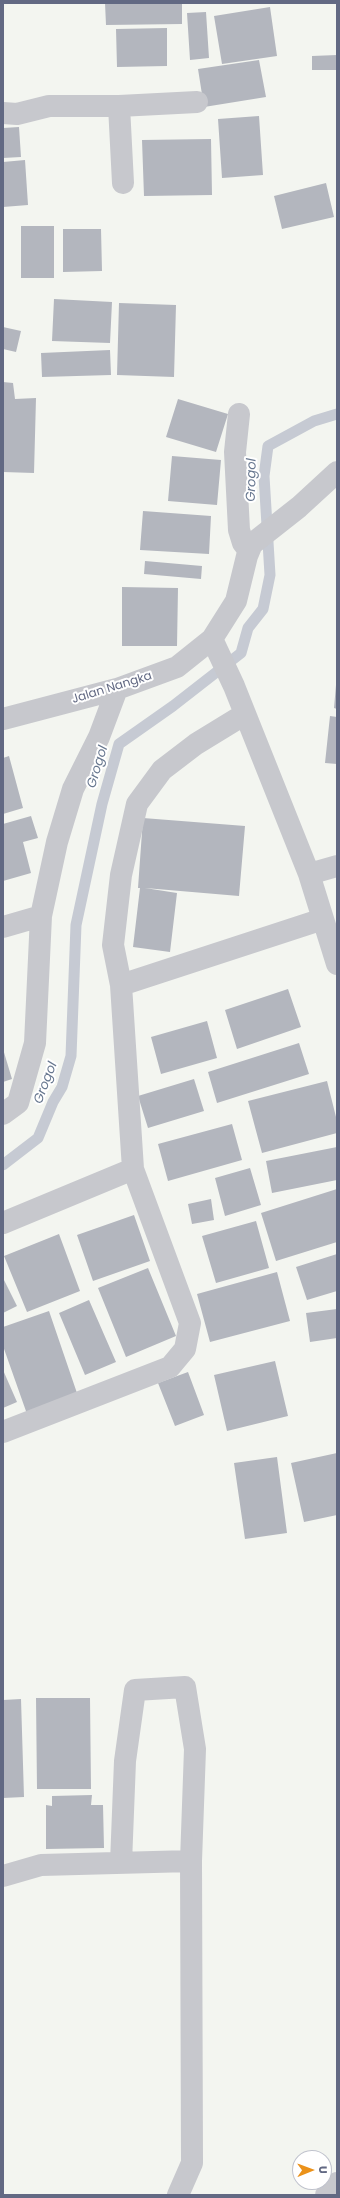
<!DOCTYPE html>
<style>
body{margin:0}
#map{position:relative;width:340px;height:2198px;overflow:hidden;background:#f3f5f0;font-family:Poppins,sans-serif}
canvas{display:block}
.frame{position:absolute;inset:0;border:4px solid #626983;pointer-events:none}
.north{position:absolute;left:292px;top:2150px;width:40px;height:40px;box-sizing:border-box;background:#fff;border:1px solid #c0c3cd;border-radius:50%;rotate:89deg;font-size:11px;font-weight:700;line-height:16px;text-align:center;color:#626983}
.north::after{content:'';display:block;margin:auto;width:14px;height:18px;background:#eb921a;clip-path:polygon(50% 0,100% 100%,50% 72%,0 100%)}
</style>
<div id="map">
<canvas width="340" height="2198"></canvas>
<div class="frame"></div>
<div class="north">U</div>
</div>
<script>
const c = document.querySelector('canvas').getContext('2d');
c.lineJoin = 'round';
const poly = rows => new Path2D(rows.map(r => 'M' + r).join(''));
function strokePath(path, color, width, dash) { c.strokeStyle = color; c.lineWidth = width; c.lineCap = dash ? 'butt' : 'round'; c.setLineDash(dash || []); c.stroke(path); }
function fillPath(path, color) { c.fillStyle = color; c.fill(path, 'evenodd'); }
function label(font, color, halo, rows, align = 'center') {
  c.font = font + ' Poppins,sans-serif'; c.lineWidth = 4; c.setLineDash([]); c.textBaseline = 'middle'; c.strokeStyle = halo; c.fillStyle = color; for (const [text, x, y, turn = 0] of rows) {
    c.save(); c.translate(x, y); c.rotate((+turn || 0) * Math.PI / 180); c.textAlign = isNaN(turn) ? turn : align; if (halo) c.strokeText(text, 0, 0); c.fillText(text, 0, 0); c.restore();
  }
}
const stream = poly([
 [3,1165,38,1138,53,1102,62,1087,71,1056,76,925,102,804,119,744,173,706,241,653,248,628,263,609,270,575,264,476,268,446,314,421,337,414]
]);
const building = poly([
 [105,3,182,3,182,24,106,25],
 [270,7,277,56,222,64,214,16],
 [206,12,209,58,190,60,187,13],
 [167,28,167,66,117,67,116,29],
 [337,55,337,70,312,70,312,56],
 [259,60,266,97,204,107,198,69],
 [259,116,263,175,222,178,218,119],
 [19,127,21,157,3,158,3,128],
 [211,139,212,195,144,196,142,140],
 [25,160,28,205,3,207,3,162],
 [326,183,334,217,282,229,274,196],
 [21,226,54,226,54,278,21,278],
 [63,229,101,229,102,271,63,272],
 [54,299,112,302,110,343,52,341],
 [119,303,176,305,174,377,117,375],
 [3,327,21,331,16,352,3,349],
 [110,350,111,375,42,377,41,353],
 [3,382,13,383,15,399,36,398,34,473,3,472],
 [178,399,228,414,216,452,166,437],
 [172,456,221,460,217,505,168,501],
 [143,511,211,516,209,554,140,550],
 [145,561,202,566,201,579,144,574],
 [122,587,178,588,177,646,122,646],
 [336,685,337,685,337,709,334,708],
 [330,716,337,717,337,764,325,763],
 [9,756,23,808,3,814,3,758],
 [31,816,38,838,23,842,31,873,3,881,3,824],
 [143,818,245,826,239,896,145,888,177,893,170,952,133,947,140,888,138,888],
 [288,989,301,1027,237,1049,225,1010],
 [207,1021,217,1058,161,1074,151,1037],
 [299,1043,309,1074,217,1103,208,1072],
 [3,1049,12,1079,3,1082],
 [194,1079,204,1111,148,1128,138,1096],
 [327,1081,337,1121,337,1133,262,1153,248,1101],
 [232,1124,242,1160,168,1181,158,1144],
 [337,1147,337,1180,272,1193,266,1161],
 [250,1168,261,1205,225,1216,215,1178],
 [337,1189,337,1242,276,1261,261,1213],
 [211,1199,214,1220,192,1224,188,1204],
 [134,1215,150,1261,93,1281,77,1235],
 [256,1221,269,1268,216,1283,202,1236],
 [59,1234,80,1291,27,1312,4,1256],
 [337,1254,337,1291,307,1300,296,1267],
 [148,1268,176,1336,126,1357,98,1288],
 [277,1272,290,1321,210,1342,197,1294],
 [3,1278,17,1306,3,1313],
 [89,1300,116,1362,85,1375,59,1313],
 [337,1309,337,1338,310,1342,306,1313],
 [49,1311,78,1396,27,1414,3,1346,3,1327],
 [275,1361,288,1416,227,1431,214,1375],
 [3,1370,17,1402,3,1408],
 [188,1372,204,1415,175,1426,158,1383],
 [337,1453,337,1515,304,1522,291,1463],
 [277,1457,287,1533,245,1539,234,1463],
 [36,1698,90,1698,91,1789,37,1789],
 [21,1699,24,1797,3,1798,3,1700],
 [92,1795,91,1805,103,1805,104,1848,46,1849,46,1805,52,1806,52,1796]
]);
const minor = poly([
 [119,106,123,183],
 [3,113,17,114,49,106,119,106,197,102],
 [239,414,235,452,239,530,243,543,249,551],
 [212,639,234,686,309,874,337,964],
 [3,719,117,689,177,667,212,639,236,601,247,556,252,544,299,507,337,472],
 [309,874,337,866],
 [3,927,41,916],
 [121,985,113,945,121,875,137,804,162,770,196,744,245,714],
 [3,1114,18,1103,35,1043,41,916,57,842,73,789,99,737,117,689],
 [3,1223,133,1169],
 [3,1432,170,1367,185,1349,190,1323,133,1169,121,985,323,919],
 [121,1863,125,1761,135,1690,185,1687,195,1749,191,1861,192,2163,178,2195],
 [3,1876,41,1865,191,1861],
 [326,2195,337,2183]
]);
const streetNames = [
 ["Jalan Nangka",112,688,-17]
];
const waterNames = [
 ["Grogol",252,480,-89],
 ["Grogol",98,767,-73],
 ["Grogol",46,1083,-69]
];
strokePath(stream, '#c6cad3', 11);
fillPath(building, '#b3b6be');
strokePath(minor, '#c7c8cd', 22);
label('12px', '#626983', '#fff', streetNames);
label('italic 13px', '#67778f', '#fff', waterNames);
</script>
